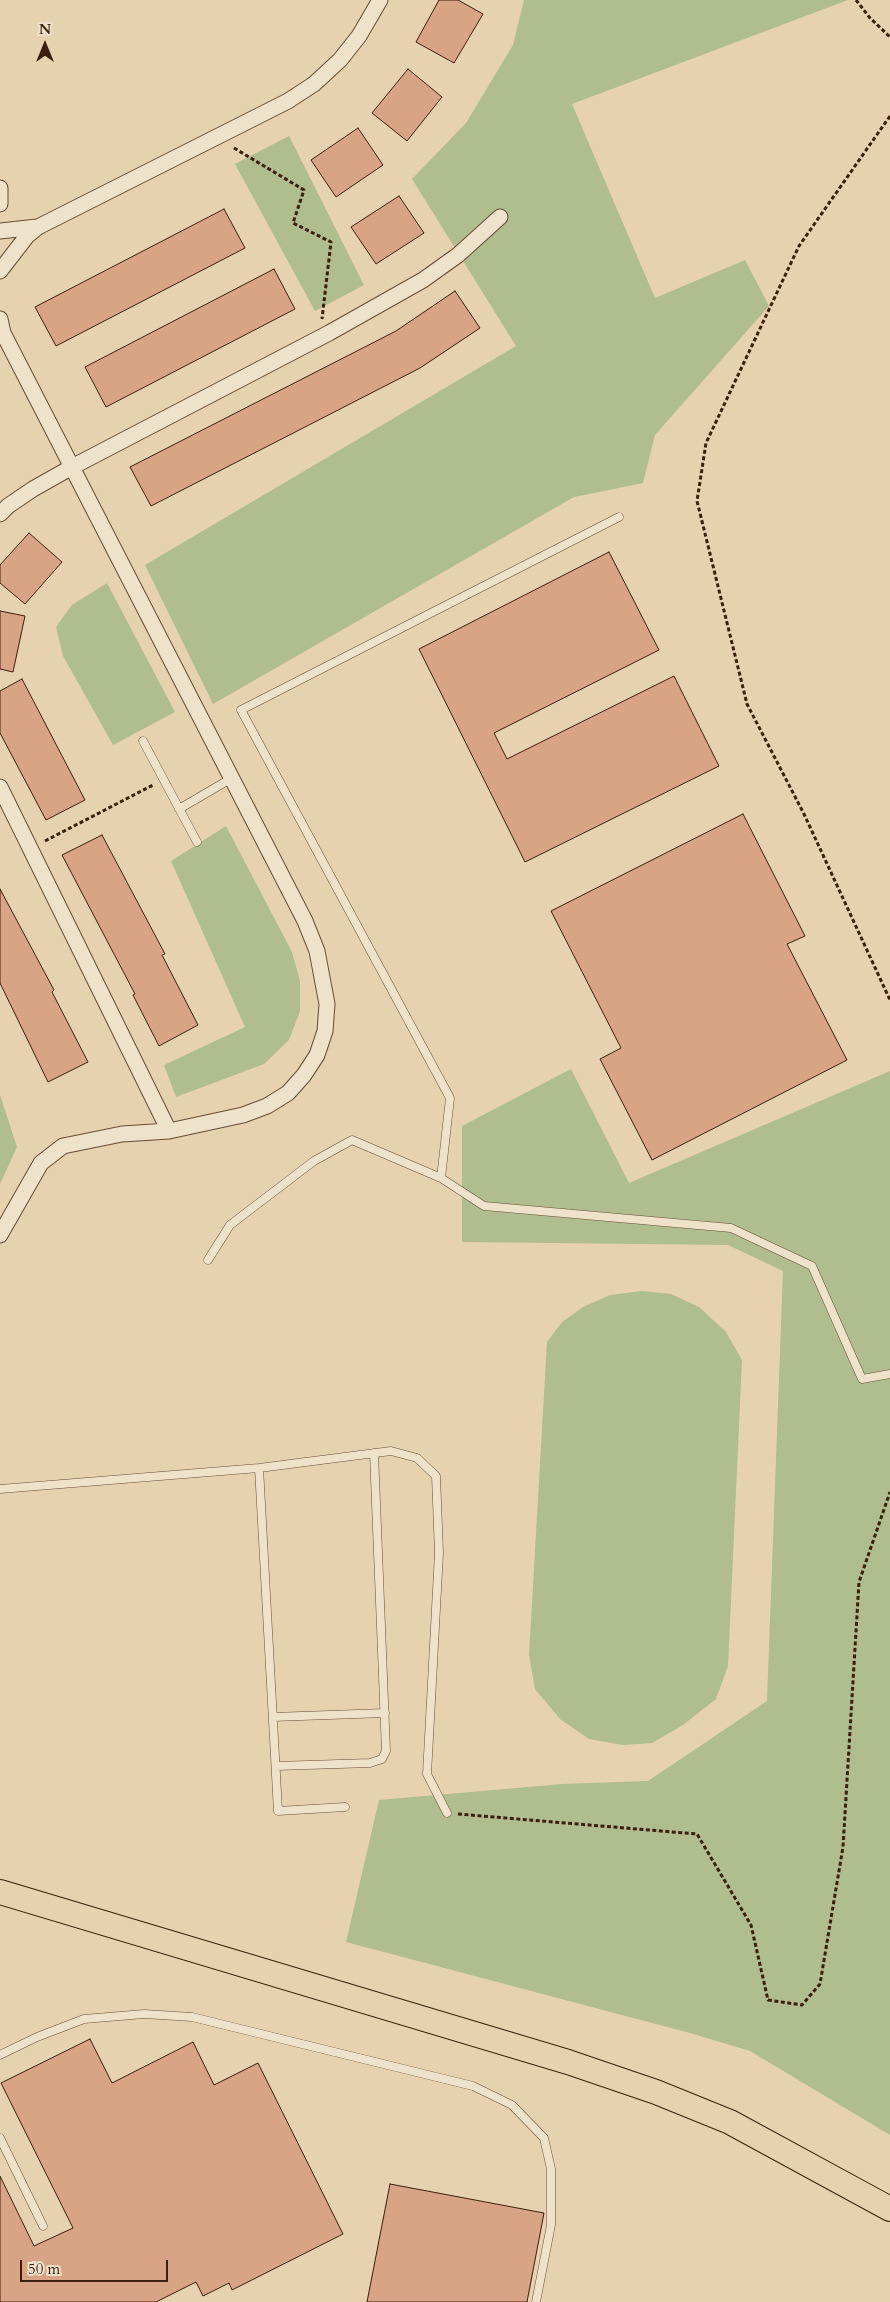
<!DOCTYPE html>
<style>
body{margin:0}
#map{position:relative;width:890px;height:2302px;overflow:hidden;background:#e7d2af;font-family:Cardo,serif}
canvas{display:block}
.north{position:absolute;left:20px;top:20px;width:50px;height:50px;-webkit-text-stroke:4px #efe2cb;paint-order:stroke;rotate:0deg;font-size:14px;font-weight:700;line-height:20px;text-align:center;color:#3c1e0c}
.north::after{content:'';display:block;margin:auto;width:18px;height:22px;background:#3c1e0c;clip-path:polygon(50% 0,100% 100%,50% 72%,0 100%)}
.scale{position:absolute;left:20px;top:2260px;width:148px;height:22px;box-sizing:border-box;border:2px solid #3c1e0c;border-top:0;padding-left:6px;font-size:15px;line-height:18px;white-space:nowrap;color:#3c1e0c;-webkit-text-stroke:4px #efe2cb;paint-order:stroke}
</style>
<div id="map">
<canvas width="890" height="2302"></canvas>
<div class="north">N</div>
<div class="scale">50 m</div>
</div>
<script>
const c = document.querySelector('canvas').getContext('2d');
c.lineJoin = 'round';
function fillPath(path, color) { c.fillStyle = color; c.fill(path, 'evenodd'); }
const poly = rows => new Path2D(rows.map(r => 'M' + r).join(''));
function strokePath(path, color, width, dash) { c.strokeStyle = color; c.lineWidth = width; c.lineCap = dash ? 'butt' : 'round'; c.setLineDash(dash || []); c.stroke(path); }
const green = poly([
 [524,0,848,0,572,104,655,298,745,260,769,306,655,435,643,483,574,497,213,704,145,565,516,346,412,179,466,123,513,45],
 [289,136,364,285,315,311,235,164],
 [107,583,175,712,113,745,63,656,56,627,72,605],
 [226,826,292,952,300,981,300,1011,289,1040,264,1064,176,1097,164,1065,245,1027,171,861],
 [571,1069,629,1183,890,1071,890,2135,750,2051,690,2033,346,1942,379,1800,562,1784,648,1781,767,1701,783,1271,728,1245,462,1242,462,1126],
 [0,1095,17,1147,0,1184],
 [642,1291,671,1294,699,1307,726,1332,742,1360,728,1666,716,1699,683,1725,652,1743,622,1745,589,1739,560,1719,535,1689,529,1655,547,1342,562,1322,583,1307,610,1295]
]);
const building = poly([
 [439,0,458,0,483,14,454,63,416,42,439,0],
 [408,69,442,97,407,141,372,113,408,69],
 [358,128,383,165,336,197,311,160,358,128],
 [399,196,424,233,376,264,351,227,399,196],
 [224,209,245,248,56,346,35,307,224,209],
 [274,269,295,309,106,407,85,367,274,269],
 [455,291,480,328,420,368,151,506,130,467,396,331,455,291],
 [29,533,62,562,25,604,0,583,0,565,29,533],
 [609,552,659,650,494,733,507,759,674,676,719,766,525,862,419,649,609,552],
 [0,611,25,616,13,672,0,669,0,611],
 [22,679,85,800,46,820,0,733,0,691,22,679],
 [743,814,805,936,787,944,847,1060,652,1160,600,1059,621,1048,551,911,743,814],
 [102,835,165,954,162,955,198,1025,159,1046,133,995,135,994,62,855,102,835],
 [0,889,54,990,52,992,88,1062,48,1082,0,983,0,889],
 [90,2039,112,2083,193,2042,214,2085,258,2063,343,2234,232,2290,229,2283,203,2296,196,2282,156,2302,0,2302,0,2176,34,2246,73,2228,1,2083,90,2039],
 [390,2184,544,2213,527,2302,367,2302,390,2184]
]);
const path = poly([
 [856,0,870,18,890,37],
 [890,116,799,246,706,443,697,501,747,704,804,814,890,1000],
 [234,148,304,190,293,223,331,242,322,319],
 [45,841,153,785],
 [458,1814,697,1834,751,1925,768,2000,802,2005,820,1984,843,1847,859,1582,890,1492]
]);
const service = poly([
 [143,741,197,842],
 [179,809,232,778],
 [441,1178,450,1098,241,710,619,517],
 [208,1260,230,1225,314,1161,352,1140,441,1178,484,1206,731,1228,812,1266,862,1379,890,1374],
 [259,1468,278,1811,345,1807],
 [0,1489,259,1468,391,1451,417,1458,436,1476,439,1553,427,1774,447,1813],
 [273,1717,385,1713],
 [276,1766,370,1763,382,1759,386,1751,374,1453],
 [0,2055,37,2037,84,2019,144,2014,192,2017,473,2086,512,2105,544,2138,551,2169,551,2225,536,2302],
 [0,2138,43,2226]
]);
const minor = poly([
 [0,188,0,204],
 [0,231,37,227],
 [0,271,27,236,38,227,288,101,314,84,340,60,359,36,380,0],
 [0,319,3,333,305,921,317,951,327,1004,325,1031,317,1055,304,1075,288,1093,267,1106,243,1115,169,1131,122,1134,63,1146,41,1163,0,1235],
 [0,514,8,506,33,489,72,467,329,333,423,280,458,255,500,217],
 [0,787,169,1131]
]);
const primary = poly([
 [0,1892,568,2062,656,2092,730,2122,890,2209]
]);
fillPath(green, '#afbd8f');
fillPath(building, '#d9a386');
strokePath(building, '#3c1e0c', 1);
strokePath(service, '#674b35', 9);
strokePath(minor, '#674b35', 17);
strokePath(primary, '#3c1e0c', 26);
strokePath(path, '#3c1e0c', 3, [4, 2.5]);
strokePath(service, '#efe2cb', 8);
strokePath(minor, '#efe2cb', 15);
strokePath(primary, '#e7d2af', 24);
</script>
